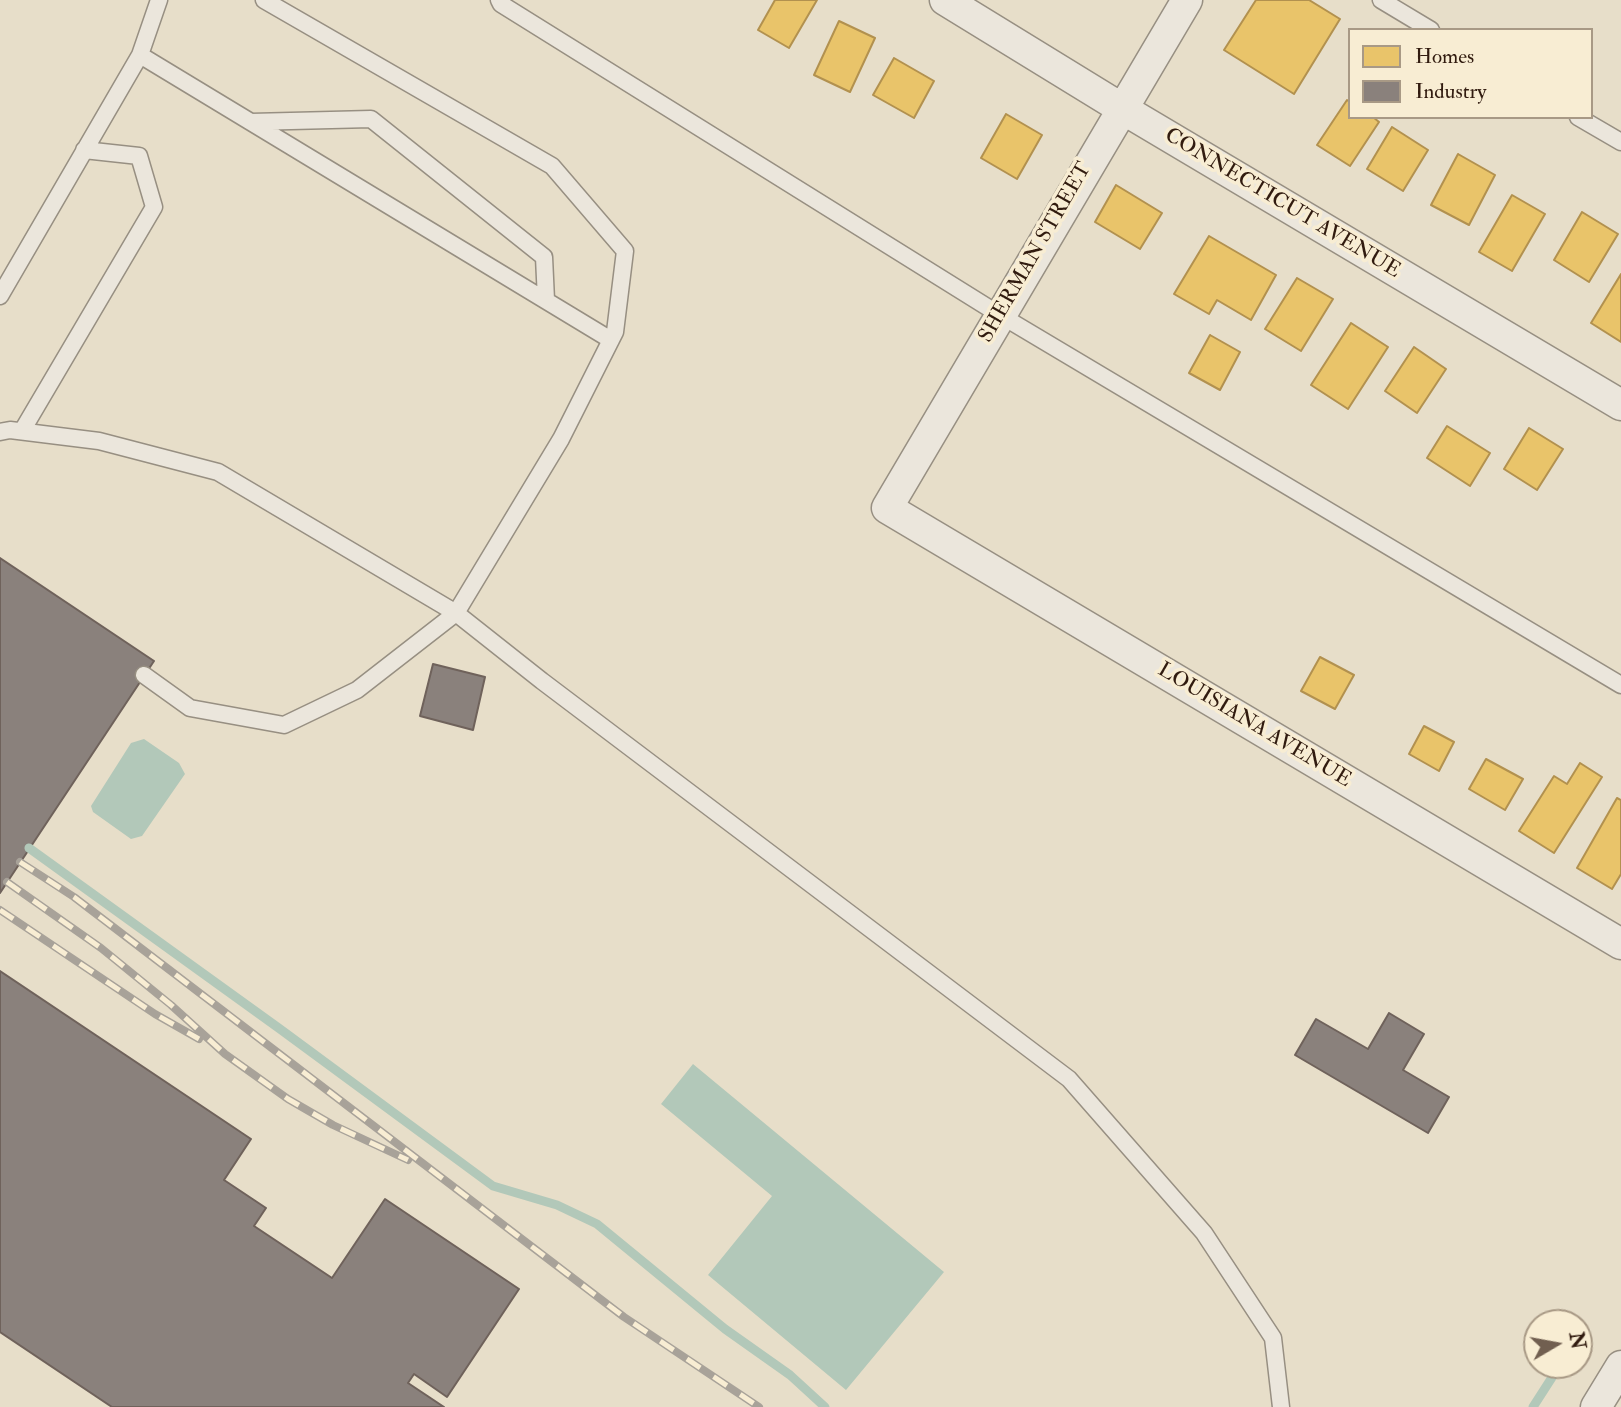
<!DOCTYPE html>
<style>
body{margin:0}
#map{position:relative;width:1621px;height:1407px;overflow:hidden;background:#e7dec9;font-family:"IM FELL Double Pica",serif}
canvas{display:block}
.legend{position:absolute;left:1348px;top:28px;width:245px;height:91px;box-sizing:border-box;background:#f8edd3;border:2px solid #a89985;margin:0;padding:9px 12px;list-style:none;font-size:21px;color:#311b0f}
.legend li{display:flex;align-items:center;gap:14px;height:35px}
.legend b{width:35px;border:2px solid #a89985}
.north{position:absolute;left:1523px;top:1309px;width:70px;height:70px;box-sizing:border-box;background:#f8edd3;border:2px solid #a89985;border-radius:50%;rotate:80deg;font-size:19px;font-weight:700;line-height:28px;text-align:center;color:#311b0f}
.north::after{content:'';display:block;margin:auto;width:24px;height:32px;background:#715f50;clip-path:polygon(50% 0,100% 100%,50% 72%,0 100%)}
</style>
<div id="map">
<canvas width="1621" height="1407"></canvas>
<ul class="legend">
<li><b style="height:19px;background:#e9c46a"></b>Homes</li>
<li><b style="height:19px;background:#8a817c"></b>Industry</li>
</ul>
<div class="north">N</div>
</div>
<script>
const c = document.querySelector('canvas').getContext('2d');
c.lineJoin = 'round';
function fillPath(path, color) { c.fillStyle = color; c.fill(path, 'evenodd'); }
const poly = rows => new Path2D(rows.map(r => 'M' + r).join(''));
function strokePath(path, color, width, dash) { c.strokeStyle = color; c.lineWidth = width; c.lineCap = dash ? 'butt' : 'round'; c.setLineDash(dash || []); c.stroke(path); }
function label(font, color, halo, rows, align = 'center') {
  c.font = font + ' "IM FELL Double Pica",serif'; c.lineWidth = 7; c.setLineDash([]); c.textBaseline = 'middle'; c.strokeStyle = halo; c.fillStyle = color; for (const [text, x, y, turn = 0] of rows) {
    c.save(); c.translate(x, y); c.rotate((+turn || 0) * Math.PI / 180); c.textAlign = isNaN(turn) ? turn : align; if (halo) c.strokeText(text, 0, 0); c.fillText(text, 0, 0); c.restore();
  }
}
const water = poly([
 [144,739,179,763,185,774,142,836,131,839,93,812,91,806,131,743],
 [693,1064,944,1272,846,1390,708,1275,772,1196,661,1104]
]);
const homes = poly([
 [775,0,817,0,789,48,758,30,775,0],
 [1256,0,1309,0,1340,19,1294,94,1224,50,1256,0],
 [839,21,875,38,850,92,814,75,839,21],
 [894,58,934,81,914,118,873,95,894,58],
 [1347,100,1350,102,1350,117,1373,117,1379,122,1350,166,1317,145,1347,100],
 [1006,114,1042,135,1017,179,981,158,1006,114],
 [1392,127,1428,150,1403,191,1367,169,1392,127],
 [1458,154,1495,175,1469,225,1431,205,1458,154],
 [1116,185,1162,213,1140,249,1095,222,1116,185],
 [1512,195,1545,214,1512,271,1479,252,1512,195],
 [1582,212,1618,234,1589,282,1554,260,1582,212],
 [1209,236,1276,275,1251,320,1217,300,1209,314,1174,294,1209,236],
 [1621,274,1621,342,1591,323,1621,274],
 [1297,278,1333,299,1301,351,1265,329,1297,278],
 [1351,323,1388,347,1348,409,1311,385,1351,323],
 [1210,335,1240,352,1220,390,1189,373,1210,335],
 [1414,347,1446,369,1417,413,1385,391,1414,347],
 [1447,426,1490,453,1470,486,1427,458,1447,426],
 [1529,428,1563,449,1537,490,1504,469,1529,428],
 [1320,657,1354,675,1335,709,1301,691,1320,657],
 [1424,726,1454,742,1439,771,1409,754,1424,726],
 [1486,759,1523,779,1505,810,1469,789,1486,759],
 [1580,763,1602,777,1554,853,1519,831,1554,776,1567,784,1580,763],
 [1617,798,1621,800,1621,874,1612,889,1577,868,1617,798]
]);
const industry = poly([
 [0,558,154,661,0,893,0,558],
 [433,664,485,677,473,730,420,716,433,664],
 [0,971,251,1139,224,1180,266,1208,254,1226,332,1278,385,1199,519,1289,447,1397,414,1374,408,1383,444,1407,112,1407,0,1332,0,971],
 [1389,1013,1424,1034,1403,1070,1449,1097,1428,1133,1295,1055,1316,1019,1368,1049,1389,1013]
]);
const stream = poly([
 [29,848,280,1029,493,1186,557,1205,597,1224,725,1329,790,1375,825,1407],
 [1533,1407,1560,1365]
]);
const lane = poly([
 [499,0,501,4,1000,315,1621,685],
 [1381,0,1431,30],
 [140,55,611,340],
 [1578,117,1621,142],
 [251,122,371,119,544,257,546,300],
 [0,296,140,55,159,0],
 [22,431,154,207,139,156,84,150],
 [0,432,10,430,99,441,218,472,456,613,542,681,1069,1079,1204,1233,1273,1338,1281,1407],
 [144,675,190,708,284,725,357,690,456,613,561,439,615,332,625,251,552,166,264,0]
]);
const street = poly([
 [945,0,1121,108,1621,405],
 [1187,0,887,508,1621,944],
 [1596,1407,1621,1366]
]);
const rail = poly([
 [20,862,74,897,624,1317,759,1407],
 [7,882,101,948,171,1005,225,1054,288,1099,333,1125,408,1160],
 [0,910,155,1014,199,1039]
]);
const streetNames = [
 ["CONNECTICUT AVENUE",1282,204,31],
 ["SHERMAN STREET",1036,253,-60],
 ["LOUISIANA AVENUE",1254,726,31]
];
fillPath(water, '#b2c8b9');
fillPath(homes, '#e9c46a');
strokePath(homes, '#b2914f', 2);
fillPath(industry, '#8a817c');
strokePath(industry, '#6f625b', 2);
strokePath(stream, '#b2c8b9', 9);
strokePath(lane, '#978f82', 19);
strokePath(street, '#978f82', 33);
strokePath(lane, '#ebe6dc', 16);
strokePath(street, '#ebe6dc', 30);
strokePath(rail, '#a8a299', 8);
strokePath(rail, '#f8edd3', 5, [16]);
label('21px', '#311b0f', '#f8edd3', streetNames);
</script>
